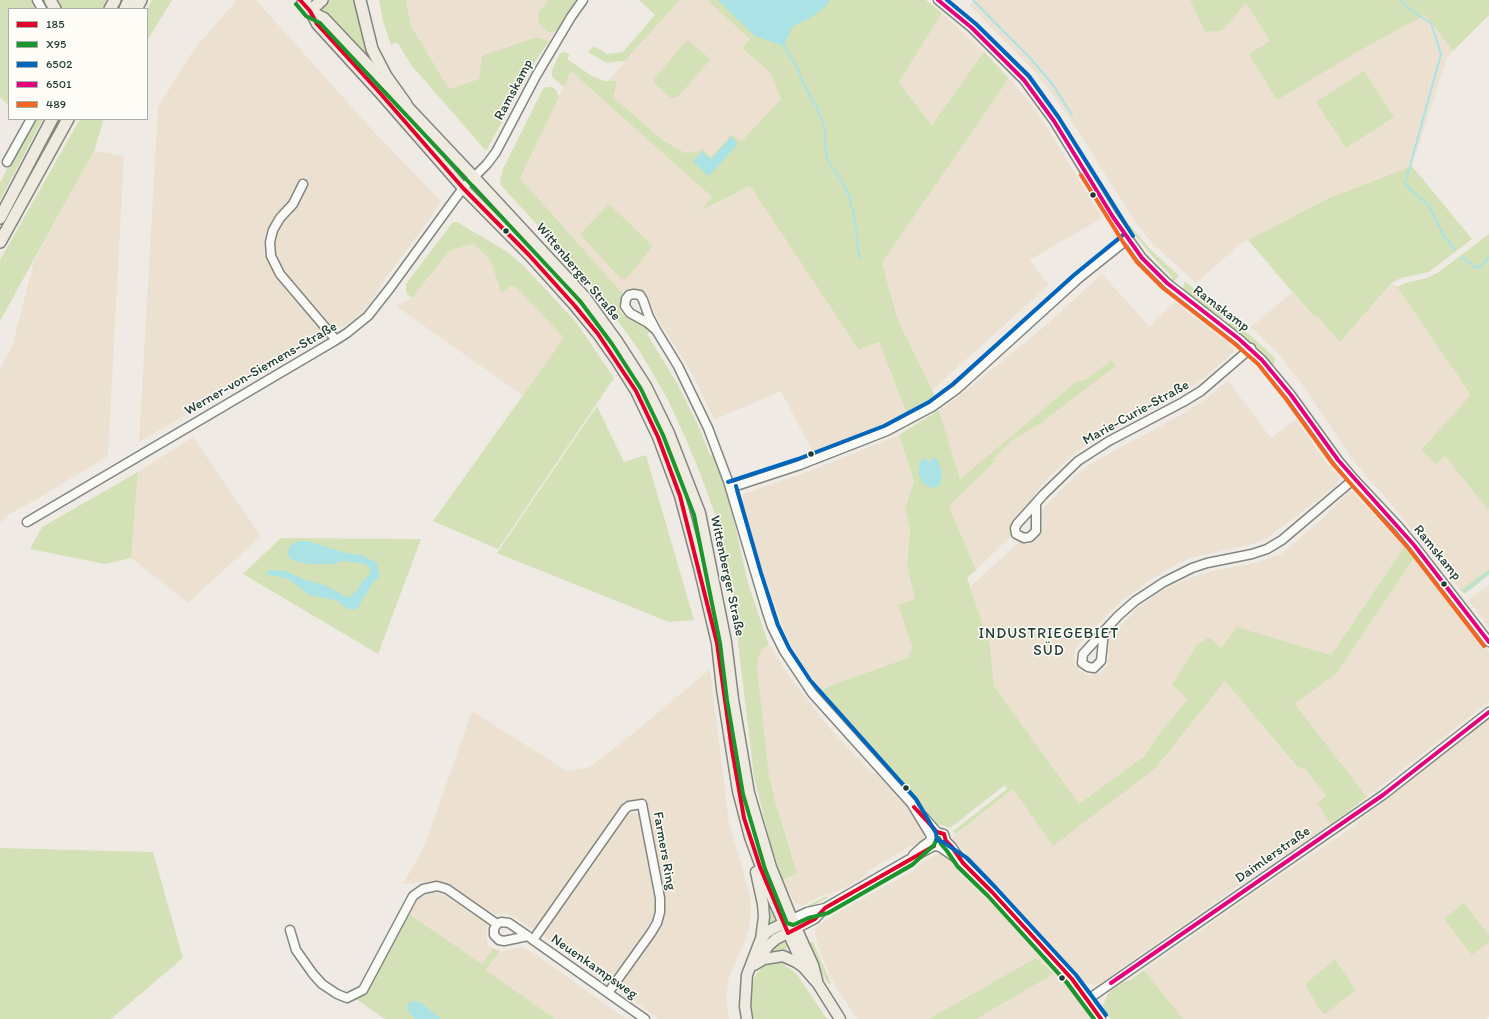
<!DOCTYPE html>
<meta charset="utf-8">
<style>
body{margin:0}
#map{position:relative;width:1489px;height:1019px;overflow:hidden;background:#efebe4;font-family:Itim,sans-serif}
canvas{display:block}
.legend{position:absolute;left:8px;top:8px;width:140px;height:112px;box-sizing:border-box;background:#fdfcf7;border:1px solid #a4b0a9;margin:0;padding:5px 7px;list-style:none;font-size:12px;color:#1f3d34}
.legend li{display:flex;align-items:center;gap:8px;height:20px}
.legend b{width:20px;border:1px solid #a4b0a9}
</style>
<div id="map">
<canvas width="1489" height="1019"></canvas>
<ul class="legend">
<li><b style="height:5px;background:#e4002b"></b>185</li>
<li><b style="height:5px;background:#1a962b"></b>X95</li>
<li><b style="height:5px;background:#0065bd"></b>6502</li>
<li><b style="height:5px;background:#e5007d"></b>6501</li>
<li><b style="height:5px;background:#f26522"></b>489</li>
</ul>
</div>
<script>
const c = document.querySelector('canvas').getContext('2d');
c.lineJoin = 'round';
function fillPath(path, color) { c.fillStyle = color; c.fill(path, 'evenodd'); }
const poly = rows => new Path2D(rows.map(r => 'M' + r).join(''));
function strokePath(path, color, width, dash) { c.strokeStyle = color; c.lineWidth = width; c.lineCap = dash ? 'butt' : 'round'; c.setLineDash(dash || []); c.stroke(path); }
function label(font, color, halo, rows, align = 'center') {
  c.font = font + ' Itim,sans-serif'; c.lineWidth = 3; c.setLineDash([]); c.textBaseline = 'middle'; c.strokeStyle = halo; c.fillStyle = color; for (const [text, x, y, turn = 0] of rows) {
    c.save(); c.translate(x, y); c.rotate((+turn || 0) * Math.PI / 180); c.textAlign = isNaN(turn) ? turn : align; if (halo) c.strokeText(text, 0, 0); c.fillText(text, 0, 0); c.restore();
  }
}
const built = poly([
 [237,0,256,0,377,135,441,201,431,217,385,279,369,305,354,320,344,327,337,327,139,442,158,107,195,48],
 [406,0,578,0,549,41,537,37,479,79,449,89,411,26],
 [680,0,707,0,751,39,799,99,701,211,750,186,859,350,879,342,907,414,859,436,812,451,781,391,714,420,693,375,656,316,648,296,641,290,631,290,624,295,520,178,571,71,597,93],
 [974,0,1190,0,1206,32,1222,31,1246,3,1425,15,1453,51,1447,58,1412,166,1329,198,1248,240,1238,246,1196,283,1152,243,1145,234,1135,222,1078,131,1051,92,1030,67,969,5],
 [942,13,984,52,933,125,899,82],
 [1009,78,1028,100,1049,130,1102,218,1030,260,1049,285,932,390,898,320,882,263],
 [94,151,124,156,108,456,34,501,9,514,0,523,0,369,12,347,34,261],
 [474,244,491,261,501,293,510,286,516,287,565,339,523,396,396,306,412,298,450,249],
 [1102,274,1149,326,1175,302,1234,348,1234,352,1198,383,1092,442,1075,453,1042,484,1031,501,1013,519,1010,526,1011,536,976,570,949,506,995,461,993,459,1013,440,1040,424,1116,366,1112,361,1085,380,1077,381,960,479,939,410,954,400,1045,326],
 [1392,284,1397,287,1471,395,1445,456,1488,510,1489,509,1489,569,1460,590,1391,504,1367,477,1350,456,1301,383,1276,351,1251,327,1292,292,1313,317,1316,315,1340,342],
 [1228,381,1271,438,1296,419,1324,460,1340,478,1336,486,1267,538,1253,544,1191,558,1178,564,1150,580,1118,604,1076,647,1074,654,1075,664,1079,670,1088,675,1097,674,1104,669,1108,664,1109,638,1137,609,1151,598,1163,590,1190,578,1213,571,1254,563,1281,554,1321,520,1349,491,1353,492,1404,547,1331,655,1237,627,1188,699,1162,730,1143,757,1079,804,994,686,990,645,970,587,1019,542,1028,544,1034,542,1039,537,1043,530,1042,509,1072,479,1090,464,1186,412,1208,397],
 [899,435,914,481,905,510,910,528,907,565,915,599,898,606,911,642,912,648,910,654,908,658,834,684,822,690,803,666,783,628,748,529,741,505,741,499,744,494,815,469],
 [193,437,261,536,188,603,131,558,138,472],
 [1414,558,1489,652,1489,702,1367,797,1295,704,1336,674],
 [1489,585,1489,628,1468,600],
 [769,645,785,670,826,724,871,772,879,775,917,817,925,830,924,839,919,845,915,848,911,846,868,871,867,875,843,889,829,894,823,895,801,906,795,903,791,896,783,880,797,872,775,801,769,775,757,667,759,655,763,649],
 [710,669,729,823,746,881,750,896,751,913,749,929,745,940,729,978,726,998,729,1019,659,1019,617,989,654,937,661,925,665,912,646,801,643,799,625,802,534,930,510,915,502,914,495,916,449,885,433,881,403,884,425,845,472,711,567,771,590,767,631,735],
 [1225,681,1296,767,1305,769,1326,795,1317,804,1331,824,1291,851,1272,862,1102,982,1096,985,1087,984,1080,979,952,838,1013,789,1053,845,1155,769],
 [1489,718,1489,935,1464,903,1472,955,1489,942,1489,1016,1485,1019,1183,1019,1144,970,1273,880,1344,833],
 [1335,959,1356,990,1305,984],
 [635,812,639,815,641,821,655,900,655,911,650,927,610,983,543,935,626,817,630,813],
 [938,854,944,854,955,863,958,872,997,909,1047,964,1053,967,1084,1000,1098,1019,857,1019,834,984,820,952,815,935,815,929,820,924,839,912,916,869,919,864],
 [435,892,445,895,488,924,486,937,488,944,493,948,482,964,409,914,416,901,425,895],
 [521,947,531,951,626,1019,555,1019,486,970,499,952]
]);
const green = poly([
 [0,0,45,0,50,9,9,9,9,106,0,97],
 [54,0,107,0,102,9,58,9],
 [152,0,172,0,147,41,147,10],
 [325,0,354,0,367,49,375,66,320,12,319,6],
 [379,0,406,0,411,26,449,89,479,79,482,56,537,37,549,41,535,62,486,151,412,66,397,42,391,45,383,21],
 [549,0,578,0,555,32,548,32,540,25,538,19,538,13],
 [639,0,680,0,625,61,607,63,588,52,594,46,607,54,623,52,655,15],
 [707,0,926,0,942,13,899,82,932,125,984,52,1009,78,882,263,898,320,935,396,907,414,879,342,859,350,750,186,700,211,712,197,571,71,564,87,552,77,552,70,560,53,564,52,570,54,567,59,592,76,604,81,617,81,613,97,662,140,685,153,697,152,702,149,711,157,731,135,742,141,781,99,770,72,742,48,750,39],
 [1190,0,1489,0,1489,15,1453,51,1425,15,1364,48,1277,100,1249,54,1270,41,1246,3,1222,31,1205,32],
 [686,41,689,41,709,58,709,61,679,96,675,98,671,98,655,84,654,79],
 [1364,71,1394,117,1346,148,1316,102],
 [546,87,552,87,556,90,559,97,520,178,624,295,620,303,619,308,621,313,626,317,648,327,651,331,647,334,678,385,699,427,710,455,715,454,727,490,748,583,769,645,763,649,759,655,757,667,769,775,775,801,797,873,783,880,771,846,754,777,731,583,723,547,714,511,700,473,685,437,668,400,639,350,609,309,575,267,501,185,500,180,503,169,543,89],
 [23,119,43,119,0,200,0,183,31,121],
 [80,119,104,119,94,151,0,321,0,260],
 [1412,166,1472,239,1429,272,1401,278,1392,283,1340,342,1316,315,1314,317,1248,240,1329,198],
 [609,204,653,246,626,279,621,279,580,234],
 [453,222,457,222,506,251,522,264,576,322,614,378,498,549,433,521,564,338,516,287,510,286,501,293,491,261,474,244,450,250,412,298,408,295,406,291,406,284],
 [1130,225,1149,248,1179,276,1173,282,1171,281,1172,277,1151,255,1134,234,1129,232,1126,229,1126,227],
 [1489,234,1489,509,1488,510,1445,456,1436,464,1421,450,1471,395,1397,287,1405,283,1427,278,1439,272],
 [1186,282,1224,313,1225,316,1222,319,1183,289,1184,283],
 [1232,319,1275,358,1274,364,1272,364,1253,345,1228,326,1228,324],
 [1112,360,1116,366,1040,424,1013,440,993,459,995,461,949,506,976,570,967,578,990,645,994,686,1079,804,1143,757,1162,730,1188,699,1172,685,1197,645,1209,637,1221,648,1237,627,1331,655,1404,547,1414,558,1336,674,1295,704,1367,797,1331,824,1317,804,1326,795,1305,769,1297,767,1225,681,1155,769,1053,846,1013,789,956,834,953,831,1007,789,1005,785,950,828,937,824,822,690,834,684,908,658,910,654,912,648,911,643,898,605,915,599,907,565,910,528,905,510,914,481,899,435,939,410,960,479,1077,381,1085,380],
 [597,406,624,462,646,455,694,620,669,622,497,553],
 [138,472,131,558,105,564,30,549,42,527],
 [281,538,421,539,378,654,243,574],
 [1489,569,1489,575,1465,594,1460,590],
 [0,848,153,852,183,958,111,1019,0,1019],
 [824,897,828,897,828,898,804,910,803,908],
 [767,903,777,924,765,929],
 [1464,903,1489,935,1489,942,1472,955,1444,919],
 [409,914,482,964,493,948,500,951,486,970,555,1019,385,1019,356,999,365,993],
 [783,940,788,947,785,950,787,955,765,956,776,945],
 [806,942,813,942,831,983,828,984],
 [1036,958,1053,974,976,1019,929,1019],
 [1335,959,1356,990,1324,1015,1317,1005,1305,984],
 [773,960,784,960,785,966,791,969,798,976,827,1019,754,1019,751,1004,751,991,755,976,763,966],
 [1144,970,1183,1019,1111,1019,1104,1010,1103,1005,1108,994,1113,989,1126,981,1129,981]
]);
const water = poly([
 [718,0,830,0,824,8,810,18,792,27,784,46,755,36],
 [731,137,738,144,709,176,693,162,702,152,711,159],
 [925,458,930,463,931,458,937,458,942,473,940,485,932,488,923,484,919,474,919,462],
 [298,541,307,541,346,553,362,555,377,563,380,576,373,583,357,609,352,610,346,608,336,600,309,595,290,580,281,577,268,575,267,573,269,570,285,571,303,579,327,586,347,597,351,596,356,591,362,582,370,574,370,568,365,564,344,561,333,564,310,564,295,561,289,558,288,553,290,546],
 [412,1001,420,1002,441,1019,415,1019,409,1013,407,1008,408,1004]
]);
const stream = poly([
 [973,0,1030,58,1053,85,1072,115],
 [1401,0,1413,12,1431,23,1441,54,1405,184,1429,206,1444,236,1455,249],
 [783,45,798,69,801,79,816,106,825,129,825,147,829,163,841,180,850,198,856,227,858,251,861,258],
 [1462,257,1476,268,1481,266,1489,257],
 [1465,591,1489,572]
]);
const minor = poly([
 [37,0,42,9],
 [938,0,972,28,1024,80,1054,121,1113,217,1142,258,1167,283,1239,339,1262,360,1291,395,1338,460,1354,479,1399,527,1414,545,1489,642],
 [7,162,31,119],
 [303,184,293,204,280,218,273,230,270,242,271,256,280,274,336,340],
 [634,294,640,295,643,300,649,317,656,330,648,323,630,313,627,309,625,306,626,299,629,295,634,294],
 [656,330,678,366,708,428,728,481,767,612,772,627,784,651,812,693,911,803,931,836,930,841,932,844,934,846,940,847,963,863],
 [730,488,800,465,887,431,932,407,957,389,1078,279,1128,239],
 [1036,503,1036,531,1030,537,1024,538,1016,534,1015,528,1017,524,1036,503,1043,495,1078,461,1109,441,1183,402,1201,391,1251,348],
 [27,522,336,340,347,333,368,316,390,288,463,188,487,164,496,152,536,76,571,17,583,0],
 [1104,631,1101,661,1094,668,1088,667,1082,663,1083,654,1118,616,1135,601,1164,582,1192,568,1207,563,1252,554,1267,549,1282,540,1354,479],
 [923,816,937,832,944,834,946,841,952,847,963,863,992,892,1072,979,1101,1019],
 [913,855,923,846,930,841],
 [792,919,807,912,825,908],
 [796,929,815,919,825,908,908,860,934,846],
 [290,930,296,950,313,974,322,984,337,994,347,998,363,990,413,896,423,889,437,886,447,889,497,924],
 [528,936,504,941,499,940,494,935,494,929,497,924,501,922,509,923,528,936,533,940,645,1019],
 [533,940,625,809,629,806,642,804,660,898,660,912,657,923,651,933,608,993],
 [1087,1000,1383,795,1489,712]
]);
const major = poly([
 [305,6,310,11,317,24,380,93,463,188,529,255,575,306,598,334,617,361,636,391,658,437,680,496,699,567,717,643,722,689,738,791,750,837,772,897,804,968,818,984,840,1019],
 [310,11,324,18,474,177,585,297,617,341,646,386,669,433,700,513,726,642,733,699,749,793,771,867,792,919,813,965,817,980],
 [756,872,763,904,764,917,761,939],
 [757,961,769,945,776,939,793,930],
 [754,965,764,959,783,956,796,962,803,967],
 [747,1019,745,1006,747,975,760,941,766,933,772,929,788,921]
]);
const highway = poly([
 [50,0,55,9],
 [360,0,372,49,386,76,406,104],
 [303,3,306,0],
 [110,9,115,0],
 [125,9,129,0],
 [136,9,141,0],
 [310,11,322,0],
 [0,218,52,119],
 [0,242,68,119]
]);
const bus1 = poly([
 [300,0,310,11,317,24,380,93,463,188,529,255,575,306,598,334,636,391,658,437,680,496,717,643,732,750,744,818,760,867,788,933],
 [914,807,937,832,944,834,946,841,952,847,963,863,992,892,1072,979,1101,1019],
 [788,933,815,919,825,908,934,846]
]);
const bus2 = poly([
 [296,4,306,16,320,23,580,301,612,344,641,389,663,435,694,515,720,643,727,700,743,794,765,869,787,923,793,925,809,918,828,913,912,865,934,845,937,838,939,838,941,844,947,851,958,867,988,896,1067,983,1094,1019]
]);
const bus3 = poly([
 [947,0,976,24,1029,76,1059,118,1133,236],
 [728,482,798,459,884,426,929,402,953,384,1074,275,1124,234],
 [736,486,761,573,778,625,789,648,810,680,916,799,936,833,937,840,943,842,967,858,996,888,1076,975,1106,1015]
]);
const bus4 = poly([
 [938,0,972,28,1024,80,1054,121,1113,217,1142,258,1167,283,1239,339,1262,360,1291,395,1338,460,1414,545,1489,642],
 [1111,983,1383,795,1489,712]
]);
const bus5 = poly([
 [1081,175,1123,242,1137,262,1163,288,1235,344,1258,364,1286,399,1333,464,1409,549,1484,646]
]);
const markers = [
 [1093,195,3.5,"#1f3d34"],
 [506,231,3.5,"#1f3d34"],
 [811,454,3.5,"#1f3d34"],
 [1444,584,3.5,"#1f3d34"],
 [906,788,3.5,"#1f3d34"],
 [1062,978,3.5,"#1f3d34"]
];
const streetNames = [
 ["Ramskamp",514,90,-62],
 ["Wittenberger Straße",578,272,50],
 ["Ramskamp",1221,309,37],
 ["Werner-von-Siemens-Straße",261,369,-30],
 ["Marie-Curie-Straße",1136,413,-29],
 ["Ramskamp",1437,553,51],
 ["Wittenberger Straße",727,576,78],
 ["Farmers Ring",664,851,80],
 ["Daimlerstraße",1273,855,-35],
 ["Neuenkampsweg",594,967,35]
];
const neighbourhoodNames = [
 ["INDUSTRIEGEBIET",1049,634],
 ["SÜD",1049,651]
];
fillPath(built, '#ece1d1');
fillPath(green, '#d4e1b6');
fillPath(water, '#aae2e5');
strokePath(stream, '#aae2e5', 2);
strokePath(minor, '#828681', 11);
strokePath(major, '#828681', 13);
strokePath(highway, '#828681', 14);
strokePath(minor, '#f9f9f6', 8);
strokePath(major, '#eeeae0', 10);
strokePath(highway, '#eeeae0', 11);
strokePath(bus1, '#e4002b', 4);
strokePath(bus2, '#1a962b', 4);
strokePath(bus3, '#0065bd', 4);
strokePath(bus4, '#e5007d', 4);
strokePath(bus5, '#f26522', 4);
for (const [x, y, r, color] of markers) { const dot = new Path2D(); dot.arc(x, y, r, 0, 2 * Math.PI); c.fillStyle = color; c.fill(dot); strokePath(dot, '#fdfcf7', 1.5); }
label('14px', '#1f3d34', '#fdfcf7', streetNames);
c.letterSpacing = '1px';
label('15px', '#1f3d34', '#fdfcf7', neighbourhoodNames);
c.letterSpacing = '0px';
</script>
